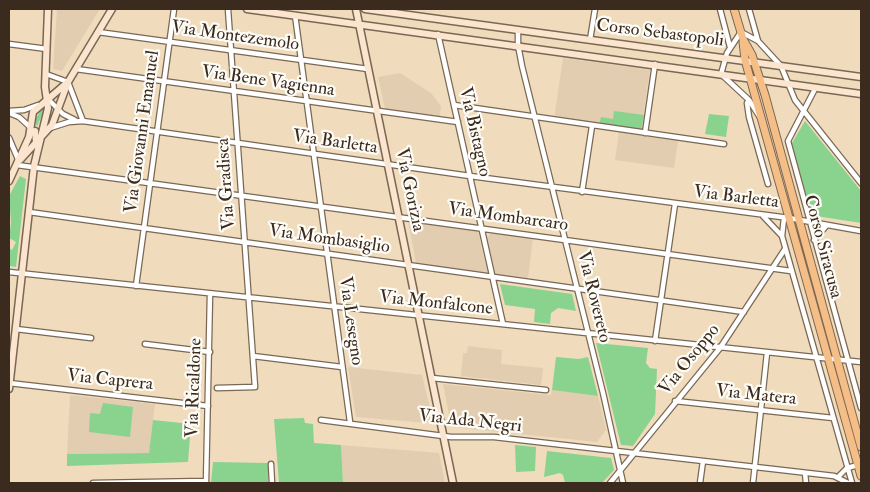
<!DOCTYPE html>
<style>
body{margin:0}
#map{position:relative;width:870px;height:492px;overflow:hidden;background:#f0dcbc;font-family:"IM FELL Double Pica",serif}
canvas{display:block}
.frame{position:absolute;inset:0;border:10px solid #3b2a1e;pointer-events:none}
</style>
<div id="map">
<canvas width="870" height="492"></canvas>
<div class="frame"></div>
</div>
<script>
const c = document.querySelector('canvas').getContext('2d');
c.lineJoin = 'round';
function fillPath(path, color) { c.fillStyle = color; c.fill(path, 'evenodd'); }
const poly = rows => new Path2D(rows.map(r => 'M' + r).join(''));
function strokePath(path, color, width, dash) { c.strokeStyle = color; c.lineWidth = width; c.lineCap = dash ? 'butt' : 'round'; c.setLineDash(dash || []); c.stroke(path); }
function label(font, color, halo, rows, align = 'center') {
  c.font = font + ' "IM FELL Double Pica",serif'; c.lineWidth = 4.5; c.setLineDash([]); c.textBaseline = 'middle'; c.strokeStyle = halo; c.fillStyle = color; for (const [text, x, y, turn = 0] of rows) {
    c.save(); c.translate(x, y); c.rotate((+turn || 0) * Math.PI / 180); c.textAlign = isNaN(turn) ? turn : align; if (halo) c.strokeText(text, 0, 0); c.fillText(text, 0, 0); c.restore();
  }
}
const built = poly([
 [57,9,100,9,62,71,53,69],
 [563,58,650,70,641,131,554,119],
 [400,73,431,93,441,106,440,116,385,109,378,77],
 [619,132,678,141,674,168,615,160],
 [408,221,478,231,488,273,416,263],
 [492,233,533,238,528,278,495,274,487,237],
 [468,346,502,350,501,364,543,368,541,385,461,376,463,353,467,353],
 [348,367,422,375,432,417,426,423,356,417],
 [443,384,551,395,552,390,598,396,606,430,597,442,460,428,450,420],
 [70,395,155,404,149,453,67,454],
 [341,445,439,453,445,483,343,483]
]);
const green = poly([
 [42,108,44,110,37,127,35,120],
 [614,111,644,115,641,131,599,125,601,117,613,119],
 [709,114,729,116,726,137,705,134],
 [805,121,861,191,861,223,816,216,811,212,792,143],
 [20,176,26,179,16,267,9,266,9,248,12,250,16,242,9,238,11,222,9,196],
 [500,284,572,294,576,311,558,308,551,313,550,324,534,322,535,309,505,305],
 [596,343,648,348,646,363,650,368,657,369,655,414,633,446,621,445],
 [556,357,579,359,588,357,598,396,552,390],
 [103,403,133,407,130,437,89,432,90,413,100,414],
 [304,418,305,423,313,424,314,443,341,445,343,483,279,483,274,419],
 [153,420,191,424,188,462,67,466,67,454,149,453],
 [515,445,536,447,535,471,516,472],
 [547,451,611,458,614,470,602,483,565,483,563,475,560,473,544,477],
 [213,462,268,463,268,483,211,483]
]);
const street = poly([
 [720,9,730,47],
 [749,9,758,41,781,66,795,100,861,183],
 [295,15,350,422],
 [518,31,518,45,522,66,603,393,623,483],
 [98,32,368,69],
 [438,34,503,324],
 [590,40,595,9],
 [758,41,741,32,727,53,721,74,749,100,761,119],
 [9,44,47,49],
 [76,69,458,122],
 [46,74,68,82,83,121],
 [816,87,788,141,861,408],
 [48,99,63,114,75,120],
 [749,100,747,103,749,117,768,184],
 [454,105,724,144],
 [9,111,24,110,38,105],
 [9,113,19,117,30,127],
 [50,128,69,122,83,121,470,176,789,218,861,231],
 [645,133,655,64],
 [9,138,18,159,17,165,791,271],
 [582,192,592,126],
 [29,212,744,312],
 [763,216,782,236,852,483],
 [782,236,784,218],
 [814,240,827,225],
 [9,272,861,362],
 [136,286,174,9],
 [16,329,91,338],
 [655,341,675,204],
 [145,344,210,352],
 [253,356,342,367],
 [432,378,546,390],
 [9,383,208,406],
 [217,388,255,387,228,9],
 [675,401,833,418],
 [321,420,451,437,494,437,834,476,848,483],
 [271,464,272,483],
 [805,473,806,483],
 [838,477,847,468,858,465],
 [93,483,206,481],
 [206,483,210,294],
 [610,483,720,348,785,249],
 [700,483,703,461],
 [753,483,767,353]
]);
const secondary = poly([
 [247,9,861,94],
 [356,9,453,483],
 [365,9,861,77],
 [35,131,36,143],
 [20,160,52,125,68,82,112,9],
 [9,181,29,137,33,112,68,82],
 [9,389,34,166,48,108,45,87,48,9]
]);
const primary = poly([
 [734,9,743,39,752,55,765,95,861,447],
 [743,42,745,60,861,476]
]);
const streetNames = [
 ["Corso Sebastopoli",660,34,7],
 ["Via Montezemolo",235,37,8],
 ["Via Bene Vagienna",268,82,8],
 ["Via Giovanni Emanuel",143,132,-82],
 ["Via Bistagno",474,132,77],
 ["Via Barletta",335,143,8],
 ["Via Gradisca",227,184,-94],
 ["Via Gorizia",409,190,78],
 ["Via Barletta",736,198,7],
 ["Via Mombarcaro",508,218,8],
 ["Via Mombasiglio",329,240,8],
 ["Corso Siracusa",822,247,75],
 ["Via Rovereto",593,297,76],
 ["Via Monfalcone",436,304,6],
 ["Via Lesegno",350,321,82],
 ["Via Osoppo",690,360,-51],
 ["Via Caprera",110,381,6],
 ["Via Ricaldone",195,388,-88],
 ["Via Matera",756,396,6],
 ["Via Ada Negri",470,422,6]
];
fillPath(built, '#e2cdb1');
fillPath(green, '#89d38f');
strokePath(street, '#7a6855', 7);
strokePath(secondary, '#7a6855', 9);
strokePath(primary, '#7a6855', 9);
strokePath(street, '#fff', 4.5);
strokePath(secondary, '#fbe5cf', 6);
strokePath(primary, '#f5be86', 7);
label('18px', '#3b2a1e', '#fdfcf7', streetNames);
</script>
